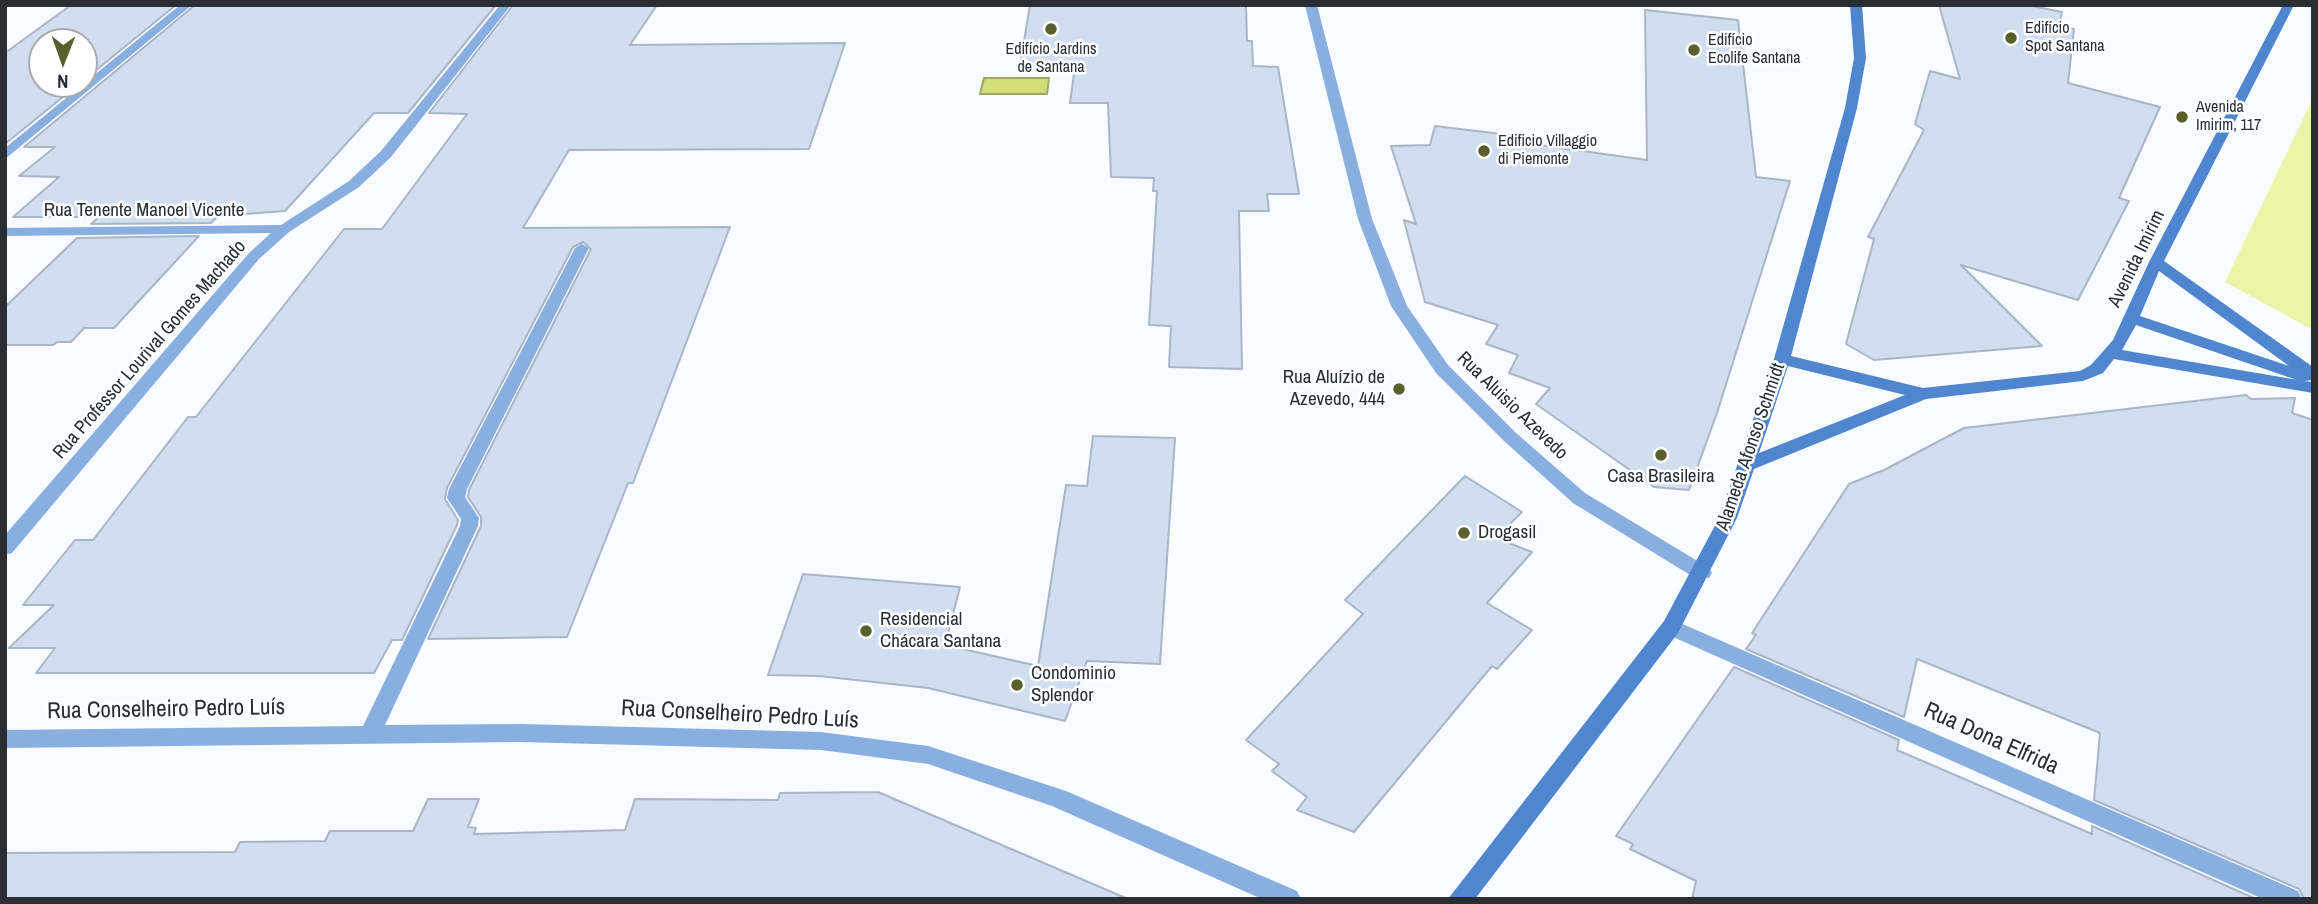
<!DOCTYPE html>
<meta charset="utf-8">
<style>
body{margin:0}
#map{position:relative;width:2318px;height:904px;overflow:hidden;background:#f8fbff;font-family:"Archivo Narrow",sans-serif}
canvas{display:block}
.frame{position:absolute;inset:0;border:7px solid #292e35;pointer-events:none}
.north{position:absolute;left:28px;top:28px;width:70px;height:70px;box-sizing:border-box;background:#fff;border:2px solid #a9abae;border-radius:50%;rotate:181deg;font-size:19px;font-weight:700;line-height:28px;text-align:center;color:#292e35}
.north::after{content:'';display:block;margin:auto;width:24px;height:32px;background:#595f2d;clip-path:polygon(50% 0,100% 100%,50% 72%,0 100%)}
</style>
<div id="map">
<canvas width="2318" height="904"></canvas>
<div class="frame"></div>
<div class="north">N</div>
</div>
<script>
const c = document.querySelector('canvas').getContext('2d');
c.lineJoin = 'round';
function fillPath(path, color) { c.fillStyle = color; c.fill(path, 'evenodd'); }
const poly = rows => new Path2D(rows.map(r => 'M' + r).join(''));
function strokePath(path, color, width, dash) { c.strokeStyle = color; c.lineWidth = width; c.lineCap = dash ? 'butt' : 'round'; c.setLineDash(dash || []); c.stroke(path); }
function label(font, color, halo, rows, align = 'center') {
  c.font = font + ' "Archivo Narrow",sans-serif'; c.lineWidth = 5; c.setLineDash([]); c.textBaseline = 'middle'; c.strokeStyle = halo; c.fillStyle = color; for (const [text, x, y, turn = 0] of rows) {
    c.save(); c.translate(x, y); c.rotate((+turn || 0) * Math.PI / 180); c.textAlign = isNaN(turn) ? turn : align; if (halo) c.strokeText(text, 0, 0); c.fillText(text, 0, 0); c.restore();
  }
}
const green = poly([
 [2313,98,2313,330,2225,282]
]);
const water = poly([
 [984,78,1049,78,1047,94,980,94,984,78]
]);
const building = poly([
 [71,5,176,5,84,80,84,42,42,42,42,84,79,84,5,144,5,53,71,5],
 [195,5,496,5,408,113,374,113,285,211,218,216,211,223,91,224,99,217,13,217,59,177,19,176,55,147,24,147,195,5],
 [513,5,657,5,630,45,845,43,809,149,569,150,523,228,730,227,633,483,628,483,567,637,428,639,481,526,481,517,468,497,469,490,591,249,583,242,573,247,447,488,445,499,458,520,457,525,402,640,392,640,374,673,36,673,55,648,9,648,54,605,23,605,75,540,93,540,188,417,196,417,344,229,382,229,467,114,429,113,513,5],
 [1030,5,1246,5,1247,41,1252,41,1253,66,1278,67,1299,194,1267,194,1269,211,1239,211,1242,369,1169,367,1171,326,1149,325,1157,191,1153,191,1154,178,1111,177,1108,103,1070,103,1075,66,1020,65,1030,5],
 [1939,5,2027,5,2062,12,2059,25,2074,29,2068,83,2160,107,2119,198,2129,201,2078,300,1961,265,2042,346,1874,360,1846,344,1874,239,1868,237,1924,130,1915,124,1930,71,1960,79,1939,5],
 [1645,10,1738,20,1756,177,1790,181,1717,413,1689,490,1654,487,1536,404,1550,388,1509,373,1518,355,1486,344,1498,325,1425,302,1404,220,1416,224,1391,146,1430,145,1435,126,1526,137,1525,143,1647,160,1645,10],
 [199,236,114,328,84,328,71,342,57,342,53,345,5,345,5,307,77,238,199,236],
 [2246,395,2251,399,2295,398,2292,413,2313,420,2313,899,2304,899,2299,889,2094,800,2100,733,1917,659,1904,717,1746,649,1756,635,1752,633,1849,484,1884,470,1964,428,2246,395],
 [1093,436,1175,438,1160,664,1087,661,1065,721,928,688,819,676,768,675,803,574,960,587,945,645,1038,666,1066,485,1087,486,1093,436],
 [1465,476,1522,512,1496,538,1532,552,1487,603,1532,630,1497,669,1492,666,1354,832,1297,810,1307,797,1272,771,1279,764,1246,740,1363,614,1345,600,1465,476],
 [1734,667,1899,740,1897,750,2092,834,2092,826,2256,899,1692,899,1696,881,1630,849,1633,844,1616,836,1734,667],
 [878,792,1128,899,5,899,5,853,235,852,240,842,325,841,330,831,413,831,428,799,479,799,468,827,476,828,474,834,625,830,635,799,778,800,780,793,878,792]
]);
const street = poly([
 [180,5,192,5,5,159,5,148,180,5],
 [500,5,511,5,391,157,359,187,289,232,259,259,12,553,5,555,5,535,249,253,271,233,5,236,5,228,281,225,349,181,381,151,500,5],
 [1305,5,1317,5,1372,219,1407,306,1448,365,1515,432,1585,493,1709,568,1712,573,1709,578,1695,578,1573,503,1503,440,1436,373,1391,306,1358,219,1305,5],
 [582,244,589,248,467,489,465,497,479,518,478,526,385,725,521,724,821,732,928,746,1066,791,1297,891,1301,899,1262,899,1052,806,928,764,821,750,521,742,5,748,5,730,363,726,460,526,461,519,447,498,449,489,575,248,582,244],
 [1671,619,2298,891,2302,899,2263,899,1664,633,1661,627,1664,621,1671,619]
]);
const secondary = poly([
 [1850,5,1862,5,1866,58,1857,108,1791,356,1923,388,2080,371,2091,365,2113,340,2149,262,2283,5,2294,5,2164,261,2313,367,2313,380,2304,381,2313,382,2313,393,2114,359,2103,373,2083,381,1926,399,1754,469,1737,518,1678,633,1475,899,1448,899,1664,621,1719,518,1774,359,1845,108,1854,58,1850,5],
 [2159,271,2289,366,2140,316,2159,271],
 [2136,325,2297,380,2298,380,2122,350,2136,325],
 [1788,366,1905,395,1759,453,1788,366]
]);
const markers = [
 [1051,29,7,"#595f2d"],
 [2011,38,7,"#595f2d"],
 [1694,50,7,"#595f2d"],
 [2182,117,7,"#595f2d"],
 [1484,151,7,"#595f2d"],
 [1399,389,7,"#595f2d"],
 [1661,455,7,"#595f2d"],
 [1464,533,7,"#595f2d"],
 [866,631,7,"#595f2d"],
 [1017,685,7,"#595f2d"]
];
const farPoinames = [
 ["Edifício",2025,29],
 ["Spot Santana",2025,47],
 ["Edifício",1708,41],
 ["Ecolife Santana",1708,59],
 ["Edifício Jardins",1051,50,"center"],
 ["de Santana",1051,68,"center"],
 ["Avenida",2196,108],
 ["Imirim, 117",2196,126],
 ["Edificio Villaggio",1498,142],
 ["di Piemonte",1498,160]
];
const streetNames = [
 ["Rua Tenente Manoel Vicente",144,211],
 ["Avenida Imirim",2137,259,-64],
 ["Rua Professor Lourival Gomes Machado",150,350,-49],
 ["Rua Aluisio Azevedo",1512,406,44],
 ["Alameda Afonso Schmidt",1751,447,-71]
];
const poiNames = [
 ["Rua Aluízio de",1385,378,"right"],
 ["Azevedo, 444",1385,400,"right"],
 ["Casa Brasileira",1661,477,"center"],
 ["Drogasil",1478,533],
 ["Residencial",880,620],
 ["Chácara Santana",880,642],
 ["Condominio",1031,674],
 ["Splendor",1031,696]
];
const nearStreetnames = [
 ["Rua Conselheiro Pedro Luís",166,710,-1],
 ["Rua Conselheiro Pedro Luís",740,715,3],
 ["Rua Dona Elfrida",1991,739,24]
];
fillPath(green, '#eaf5a7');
fillPath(water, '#d1dd78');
strokePath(water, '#9fa864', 2);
fillPath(building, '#d0def0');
strokePath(building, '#a9b6c8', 2);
fillPath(street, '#89aee0');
fillPath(secondary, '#4f86cf');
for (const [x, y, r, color] of markers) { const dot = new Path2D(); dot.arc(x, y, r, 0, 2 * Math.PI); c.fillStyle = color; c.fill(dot); strokePath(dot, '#fff', 2.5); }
label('16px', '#292e35', '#fff', farPoinames, 'left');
label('19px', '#292e35', '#fff', streetNames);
label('19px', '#292e35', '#fff', poiNames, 'left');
label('23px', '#292e35', '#fff', nearStreetnames);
</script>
